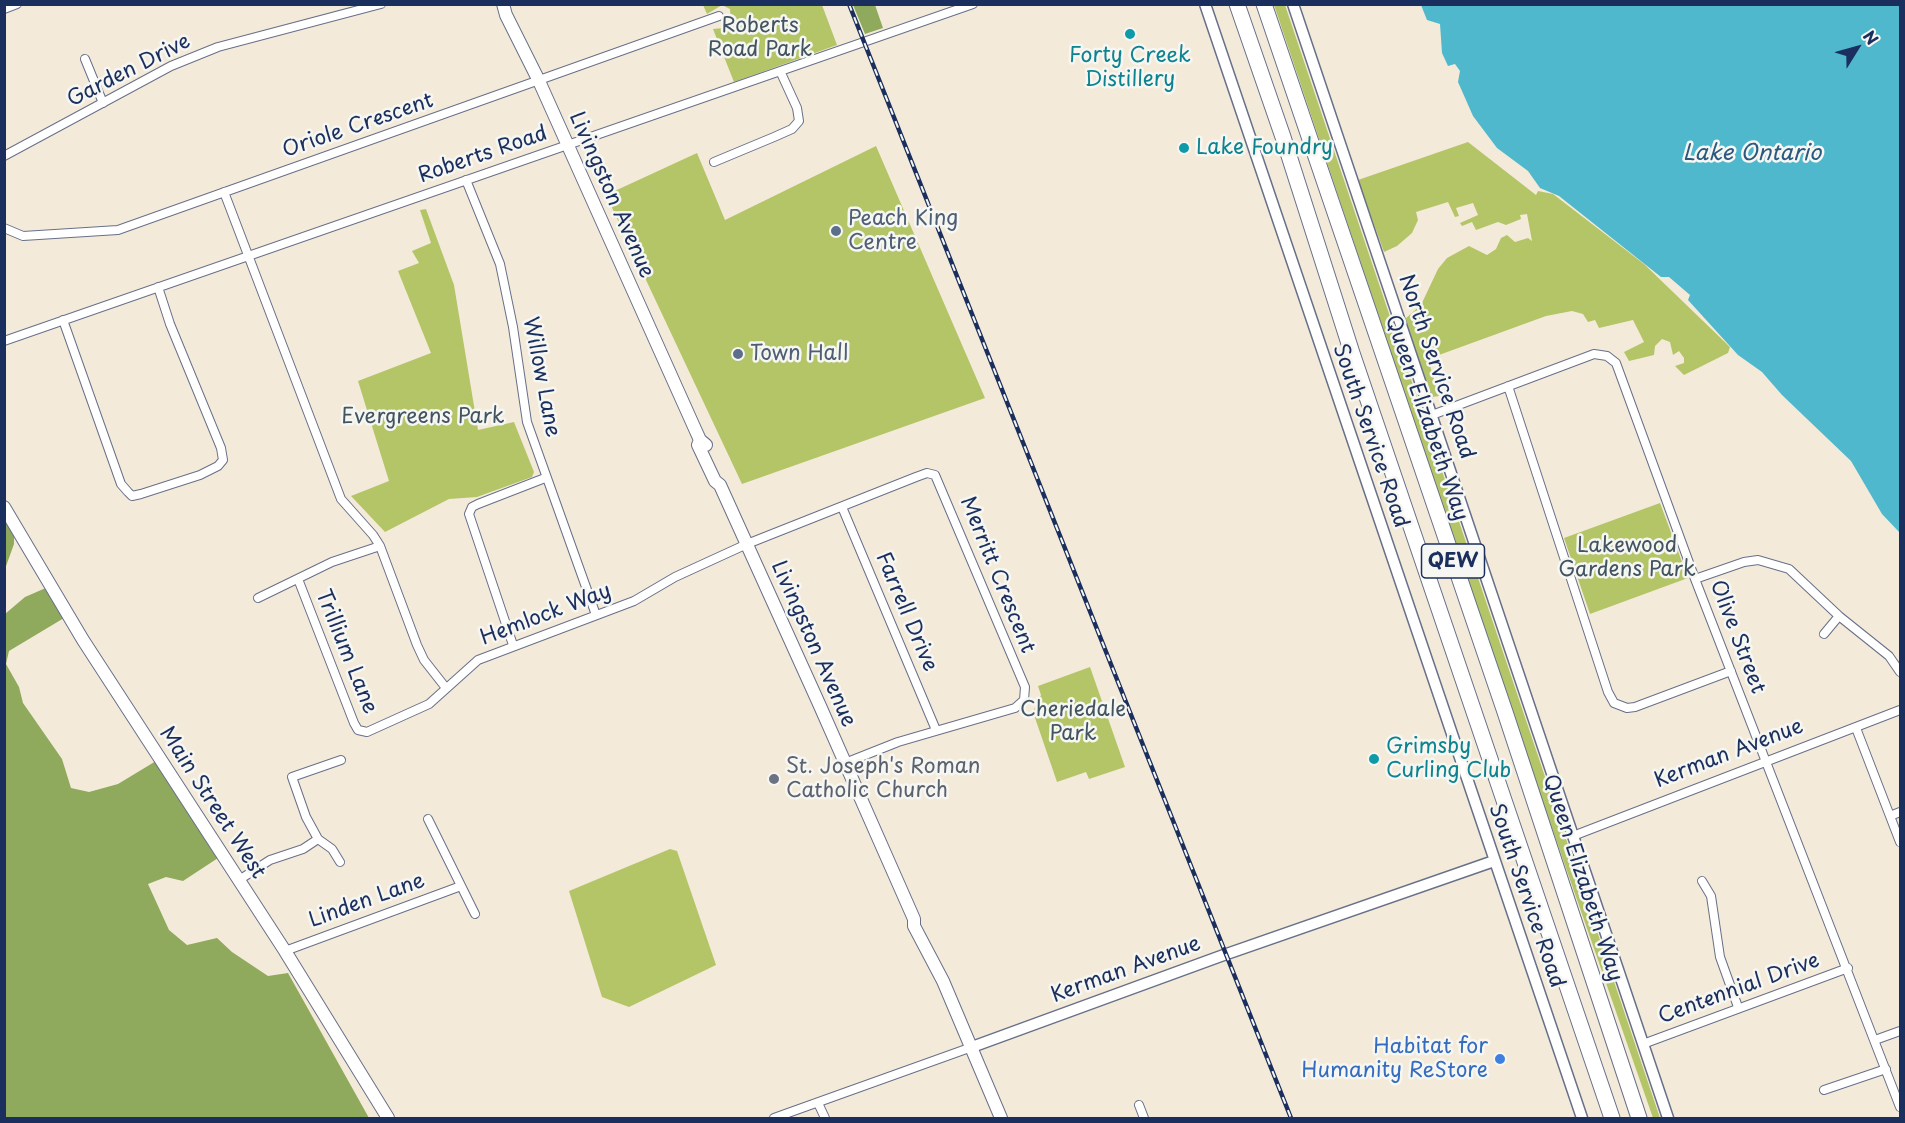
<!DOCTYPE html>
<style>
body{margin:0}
#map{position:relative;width:1905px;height:1123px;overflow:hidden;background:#f4ead9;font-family:"Playpen Sans",sans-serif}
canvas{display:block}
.frame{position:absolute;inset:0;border:6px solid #1b2f5e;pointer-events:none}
.north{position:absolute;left:1827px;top:18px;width:60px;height:60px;-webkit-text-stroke:4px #f6f6f2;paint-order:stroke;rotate:53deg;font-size:16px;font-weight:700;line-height:24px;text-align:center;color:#1b2f5e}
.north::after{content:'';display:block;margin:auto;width:21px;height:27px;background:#1b2f5e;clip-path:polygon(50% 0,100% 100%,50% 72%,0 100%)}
</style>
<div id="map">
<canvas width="1905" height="1123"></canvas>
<div class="frame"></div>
<div class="north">N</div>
</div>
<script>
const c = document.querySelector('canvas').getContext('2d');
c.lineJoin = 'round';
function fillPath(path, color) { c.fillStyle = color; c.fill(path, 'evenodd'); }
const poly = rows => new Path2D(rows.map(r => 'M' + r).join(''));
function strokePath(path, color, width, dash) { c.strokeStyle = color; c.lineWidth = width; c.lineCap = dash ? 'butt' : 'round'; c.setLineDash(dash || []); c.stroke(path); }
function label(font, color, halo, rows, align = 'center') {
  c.font = font + ' "Playpen Sans",sans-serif'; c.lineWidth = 5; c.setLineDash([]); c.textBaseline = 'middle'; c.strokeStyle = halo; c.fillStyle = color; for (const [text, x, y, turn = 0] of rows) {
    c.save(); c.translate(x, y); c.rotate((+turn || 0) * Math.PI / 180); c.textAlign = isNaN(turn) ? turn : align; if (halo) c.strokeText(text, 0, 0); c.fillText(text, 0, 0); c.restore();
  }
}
const green = poly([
 [703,5,822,5,837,45,734,82,713,29,723,28,731,24,730,9,722,5,707,14],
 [1274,5,1285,5,1660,1118,1653,1118,1521,739],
 [1468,142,1536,195,1538,191,1553,194,1644,264,1730,347,1728,353,1684,375,1675,366,1684,363,1684,358,1679,351,1673,355,1670,342,1662,339,1655,346,1654,355,1629,361,1624,352,1644,342,1633,320,1599,328,1595,320,1588,322,1583,314,1572,311,1546,316,1428,359,1439,396,1432,397,1405,319,1421,305,1438,269,1447,258,1469,246,1487,255,1496,249,1501,238,1507,235,1515,242,1528,238,1532,241,1527,214,1520,215,1521,219,1506,225,1498,222,1476,230,1472,222,1462,226,1460,223,1478,215,1473,203,1456,208,1459,216,1455,217,1448,202,1416,212,1418,220,1412,233,1397,246,1384,252,1358,180],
 [876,146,985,398,742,484,606,195,697,153,725,220],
 [426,209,454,285,478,430,514,422,534,472,532,477,477,497,449,499,385,532,351,496,389,481,358,381,431,353,398,271,419,263,412,251,431,243,420,210],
 [1660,503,1688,578,1590,614,1564,538],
 [1090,667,1125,767,1089,779,1086,772,1057,782,1033,712,1041,695,1038,686],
 [670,849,677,851,716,965,629,1007,602,997,569,891]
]);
const forest = poly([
 [853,5,875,5,883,28,865,34],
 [4,522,14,531,14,544,5,569],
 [48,587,64,618,9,651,6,664,19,687,23,703,62,759,71,788,89,792,118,784,156,761,218,858,183,881,166,877,148,884,169,930,187,945,217,938,232,952,268,976,288,973,369,1118,5,1118,5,614,25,597]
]);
const water = poly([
 [1421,5,1900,5,1900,533,1882,514,1851,461,1782,395,1762,372,1738,355,1688,300,1690,295,1669,277,1661,277,1559,196,1540,188,1528,171,1497,148,1473,116,1458,82,1460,71,1455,64,1448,66,1442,53,1440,24,1427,20]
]);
const minor = poly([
 [4,9,17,4],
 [85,59,103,103],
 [4,156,171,66,218,47,381,4],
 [714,162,774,137,792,129,799,121,797,108,781,73],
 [466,180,500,264,513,327,527,422,596,615],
 [224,192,341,499,373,535,380,546,417,645,424,660,446,688],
 [4,228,23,236,118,230,719,16],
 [63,320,121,484,128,492,132,496,141,494,200,475,218,466,223,460,221,448,170,324,158,287],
 [4,341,973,4],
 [1508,386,1608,692,1614,703,1627,708,1635,707,1731,671],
 [1432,415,1594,354,1607,356,1616,363,1695,579,1900,1107],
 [842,507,936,730],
 [298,579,354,723,358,730,367,732,429,704,478,660,634,601,675,577,747,544,916,477,927,473,935,475,1025,687,1024,700,1015,708,898,742,845,763],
 [1695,579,1744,562,1758,560,1789,569,1839,616,1889,656,1900,672],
 [258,598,332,562,380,546],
 [1824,634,1839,616],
 [513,645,469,514,472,507,478,504,545,478],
 [1856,728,1900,842],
 [1890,816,1900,812],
 [428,819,475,914],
 [1573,836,1900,710],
 [340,862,332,849,318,839,306,817,292,777,341,760],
 [239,880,270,860,303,849,318,839],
 [1702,881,1711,896,1720,957,1738,1007],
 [285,951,461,886],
 [1875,1040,1900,1031],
 [1643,1044,1848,968],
 [1824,1090,1886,1069],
 [818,1103,825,1118],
 [1139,1105,1144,1118],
 [774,1118,972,1047]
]);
const tertiary = poly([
 [1205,4,1582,1118],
 [1293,4,1668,1118],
 [972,1047,1221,956,1494,861]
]);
const secondary = poly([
 [503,4,506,15,539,81,695,429,700,440,706,445],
 [700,440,698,445,715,481,720,485,820,706,914,919,914,926,943,981,1001,1118],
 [4,507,83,640,285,951,388,1118]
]);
const motorway = poly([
 [1237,4,1283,137,1352,353,1612,1118],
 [1264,4,1505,712,1639,1118]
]);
const rail = poly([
 [849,4,1291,1118]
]);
const markers = [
 [1130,34,6,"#0f9aa8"],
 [1184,148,6,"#0f9aa8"],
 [836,231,6,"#5c6f8a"],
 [738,354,6,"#5c6f8a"],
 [1374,759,6,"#0f9aa8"],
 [774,779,6,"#6b7280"],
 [1500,1059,6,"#3f7fe0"]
];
const shields = [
 [1453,561,63]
];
const shieldNames = [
 ["QEW",1453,561]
];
const parkNames = [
 ["Roberts",760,26],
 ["Road Park",760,50],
 ["Evergreens Park",423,417],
 ["Lakewood",1627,546],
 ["Gardens Park",1627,570],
 ["Cheriedale",1073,710],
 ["Park",1073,734]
];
const cultureNames = [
 ["Forty Creek",1130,56,"center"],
 ["Distillery",1130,80,"center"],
 ["Lake Foundry",1196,148],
 ["Grimsby",1386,747],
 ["Curling Club",1386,771]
];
const streetNames = [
 ["Garden Drive",129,71,-27],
 ["Oriole Crescent",358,126,-19],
 ["Roberts Road",483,155,-19],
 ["Livingston Avenue",611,195,66],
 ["North Service Road",1436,367,71],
 ["Willow Lane",541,377,79],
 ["Queen Elizabeth Way",1426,418,71],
 ["South Service Road",1370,436,71],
 ["Merritt Crescent",997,575,68],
 ["Farrell Drive",906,612,67],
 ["Hemlock Way",546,615,-21],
 ["Olive Street",1737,637,69],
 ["Livingston Avenue",813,644,66],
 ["Trillium Lane",346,652,68],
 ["Kerman Avenue",1729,754,-21],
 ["Main Street West",212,803,57],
 ["Queen Elizabeth Way",1582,878,72],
 ["South Service Road",1526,896,71],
 ["Linden Lane",367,901,-20],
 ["Kerman Avenue",1126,970,-20],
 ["Centennial Drive",1739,989,-20]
];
const serviceNames = [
 ["Peach King",848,219],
 ["Centre",848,243],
 ["Town Hall",750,354]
];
const worshipNames = [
 ["St. Joseph's Roman",786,767],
 ["Catholic Church",786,791]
];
const shopNames = [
 ["Habitat for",1488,1047],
 ["Humanity ReStore",1488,1071]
];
const waterNames = [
 ["Lake Ontario",1752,154]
];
fillPath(green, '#b4c568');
fillPath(forest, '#8faa5c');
fillPath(water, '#4fb8cd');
strokePath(minor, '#677089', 10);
strokePath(tertiary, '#677089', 13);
strokePath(secondary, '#677089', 14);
strokePath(motorway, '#677089', 17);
strokePath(minor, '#fff', 8);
strokePath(tertiary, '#fff', 10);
strokePath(secondary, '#fff', 12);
strokePath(motorway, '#fff', 15);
strokePath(rail, '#1b2f5e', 4.5);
strokePath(rail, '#f6f6f2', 2, [7]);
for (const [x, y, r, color] of markers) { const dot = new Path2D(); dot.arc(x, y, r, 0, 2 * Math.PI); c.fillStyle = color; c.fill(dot); strokePath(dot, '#f6f6f2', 2); }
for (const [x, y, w] of shields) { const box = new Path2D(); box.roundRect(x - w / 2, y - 17, w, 34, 4.5); c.fillStyle = '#f6f6f2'; c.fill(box); strokePath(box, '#1b2f5e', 1.5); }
label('bold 20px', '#1b2f5e', null, shieldNames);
label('21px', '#415460', '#f6f6f2', parkNames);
label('21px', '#0d838f', '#f6f6f2', cultureNames, 'left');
label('21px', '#1b2f5e', '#f6f6f2', streetNames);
label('21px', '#4e5e75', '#f6f6f2', serviceNames, 'left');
label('21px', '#5b616d', '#f6f6f2', worshipNames, 'left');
label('21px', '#366cbe', '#f6f6f2', shopNames, 'right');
label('italic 22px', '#2b587f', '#f6f6f2', waterNames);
</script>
